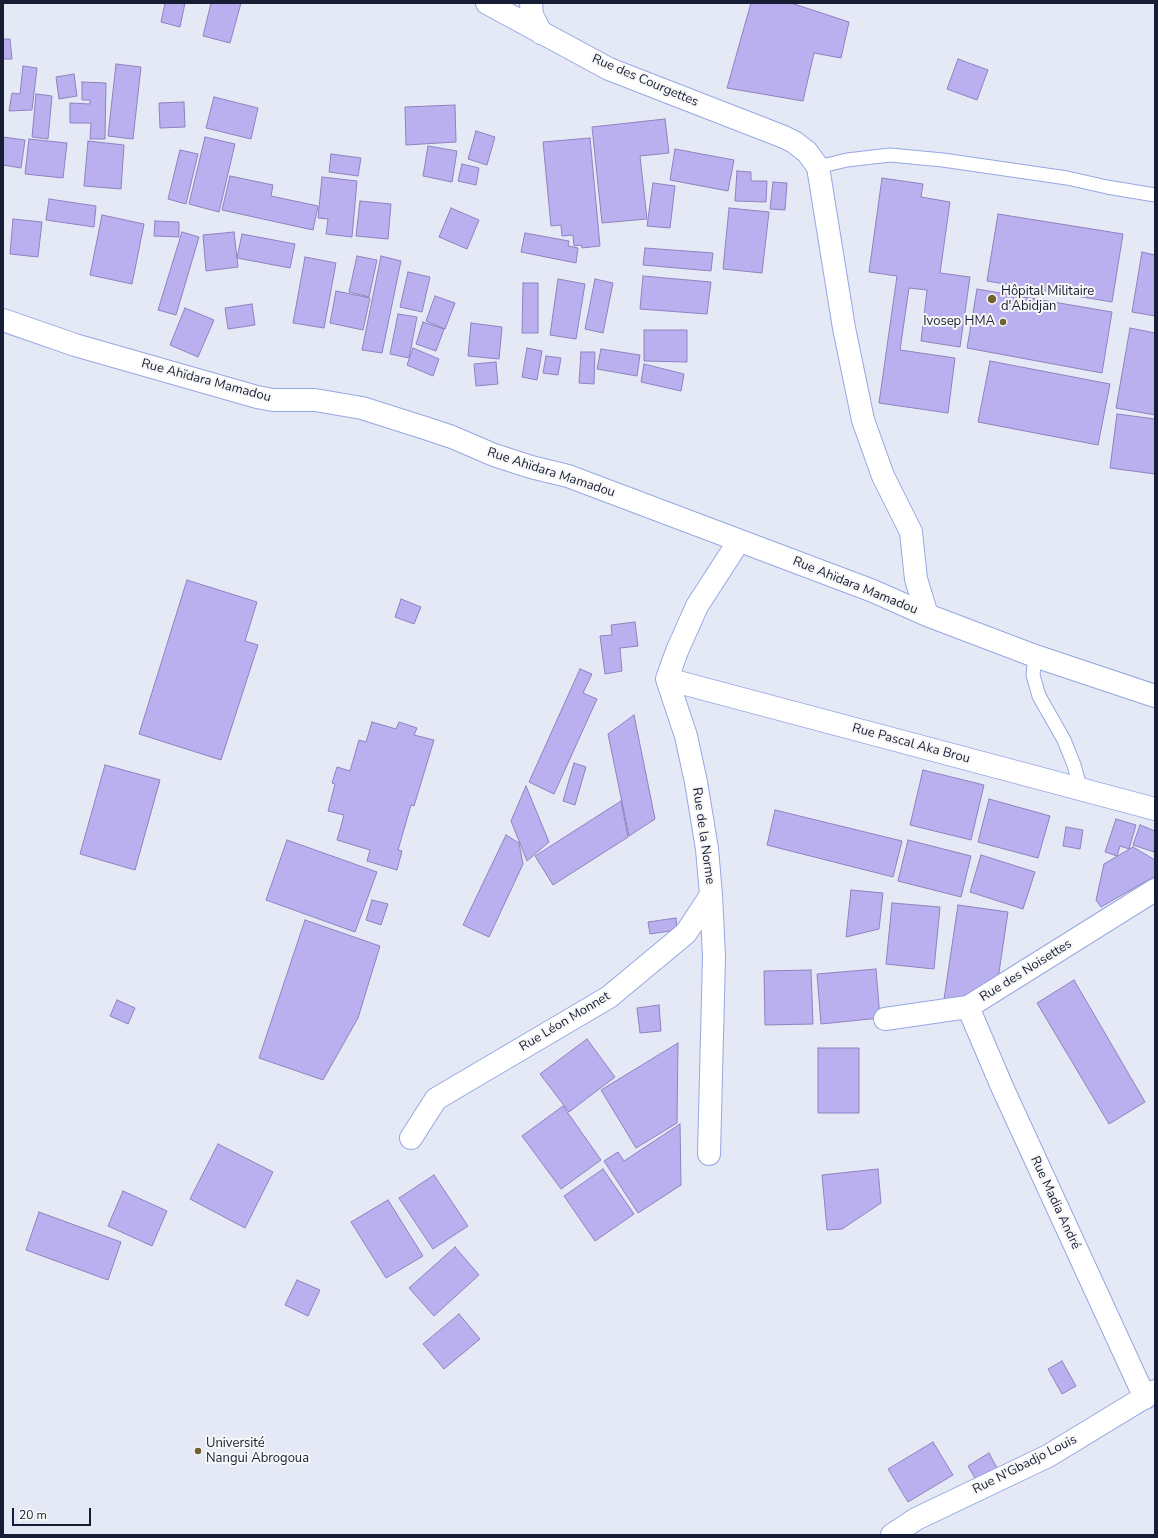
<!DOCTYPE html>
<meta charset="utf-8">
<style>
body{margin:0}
#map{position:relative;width:1158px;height:1538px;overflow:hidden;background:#e5e9f6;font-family:"Nunito Sans",sans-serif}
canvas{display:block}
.frame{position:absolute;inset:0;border:4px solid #171d34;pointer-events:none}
.scale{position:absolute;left:12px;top:1508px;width:79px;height:18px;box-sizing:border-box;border:2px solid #171d34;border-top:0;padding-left:5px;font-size:12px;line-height:14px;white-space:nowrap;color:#171d34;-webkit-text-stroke:3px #f7f7f7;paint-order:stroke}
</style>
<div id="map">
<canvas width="1158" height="1538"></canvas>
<div class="frame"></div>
<div class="scale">20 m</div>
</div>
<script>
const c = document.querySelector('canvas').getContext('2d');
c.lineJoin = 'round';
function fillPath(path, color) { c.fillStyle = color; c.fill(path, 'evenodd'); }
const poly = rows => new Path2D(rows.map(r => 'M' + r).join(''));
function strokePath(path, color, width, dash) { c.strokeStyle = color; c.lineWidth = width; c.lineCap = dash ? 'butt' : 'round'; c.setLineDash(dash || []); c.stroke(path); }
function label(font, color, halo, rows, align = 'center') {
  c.font = font + ' "Nunito Sans",sans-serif'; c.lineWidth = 4; c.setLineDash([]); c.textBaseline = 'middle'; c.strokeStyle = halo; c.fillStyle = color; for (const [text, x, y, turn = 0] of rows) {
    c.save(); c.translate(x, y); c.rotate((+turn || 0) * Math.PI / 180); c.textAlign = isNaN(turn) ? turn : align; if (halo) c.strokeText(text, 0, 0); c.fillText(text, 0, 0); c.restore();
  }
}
const building = poly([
 [165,3,185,3,180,27,161,22,165,3],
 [211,3,241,3,230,43,203,36,211,3],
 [751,3,791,3,849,22,841,58,814,53,803,101,727,88,751,3],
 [3,39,10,39,12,59,3,59,3,39],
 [958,59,988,70,977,100,947,89,958,59],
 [116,64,141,67,133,139,108,136,116,64],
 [23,66,37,68,32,110,9,111,12,93,20,94,23,66],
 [74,74,77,96,59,99,56,77,74,74],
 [82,82,106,83,105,139,90,139,91,123,70,123,70,103,90,104,90,100,82,100,82,82],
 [36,94,52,96,48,139,32,137,36,94],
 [214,97,258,108,251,139,206,128,214,97],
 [184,102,185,127,160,128,159,103,184,102],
 [455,105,456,142,406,145,405,107,455,105],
 [665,119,669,153,640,156,647,219,602,223,592,127,665,119],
 [476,131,495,137,487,165,468,159,476,131],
 [3,137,25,140,21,168,3,165,3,137],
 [205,137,235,144,219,212,189,204,205,137],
 [590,138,600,246,582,248,581,245,574,246,573,235,562,236,561,225,551,226,543,142,590,138],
 [29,139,67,143,63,178,25,174,29,139],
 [88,141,124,145,121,189,84,186,88,141],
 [428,146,457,151,452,182,423,176,428,146],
 [675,149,734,160,728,191,670,180,675,149],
 [180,150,198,154,186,204,168,199,180,150],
 [331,154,361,158,358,176,329,172,331,154],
 [462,164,479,168,476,185,458,181,462,164],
 [737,171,751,172,751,181,767,181,766,202,735,201,737,171],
 [230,176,273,185,271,196,318,206,313,230,222,210,230,176],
 [322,177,357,181,352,237,326,234,328,219,318,218,322,177],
 [882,178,923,184,921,197,950,202,940,273,970,277,960,347,921,341,927,290,909,288,900,350,955,358,948,413,879,403,897,276,869,272,882,178],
 [773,182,787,183,785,210,770,209,773,182],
 [653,183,675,186,670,228,647,226,653,183],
 [49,199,96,206,94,227,46,220,49,199],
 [360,201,391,204,388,239,356,236,360,201],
 [451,208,479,220,467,249,439,237,451,208],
 [729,208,769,212,762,273,723,269,729,208],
 [998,214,1123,234,1112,302,987,281,998,214],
 [102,215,144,224,132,284,90,275,102,215],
 [13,219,42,222,38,257,10,254,13,219],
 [155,221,179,222,179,237,154,236,155,221],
 [182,232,199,237,176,315,158,310,182,232],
 [234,232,238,267,206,271,203,235,234,232],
 [525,233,569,241,568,246,578,248,576,263,521,252,525,233],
 [242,234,295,244,290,268,237,258,242,234],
 [645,248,713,253,711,271,643,265,645,248],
 [1142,252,1155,255,1155,316,1132,312,1142,252],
 [357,256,377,260,369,297,349,292,357,256],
 [381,256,401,261,382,353,362,350,381,256],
 [305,257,336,263,324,328,293,323,305,257],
 [408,272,430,277,422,312,400,307,408,272],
 [643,276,711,282,707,314,640,309,643,276],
 [558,279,585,284,576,339,550,335,558,279],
 [595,279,613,283,603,333,585,329,595,279],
 [523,283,538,283,538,333,522,333,523,283],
 [977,289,1112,312,1102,373,967,348,977,289],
 [336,291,370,298,363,330,330,323,336,291],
 [435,296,455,303,445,329,426,321,435,296],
 [252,304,255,325,228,329,225,308,252,304],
 [185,308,214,320,198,357,170,345,185,308],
 [398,314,417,317,409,358,390,354,398,314],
 [423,322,444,329,436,351,416,344,423,322],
 [471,323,502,327,499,359,468,356,471,323],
 [1130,328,1155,333,1155,415,1116,408,1130,328],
 [644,330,687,330,687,362,644,361,644,330],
 [413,348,439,359,433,376,407,365,413,348],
 [527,348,542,351,537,380,522,377,527,348],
 [601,349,640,355,637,376,597,369,601,349],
 [581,352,595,352,594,384,579,383,581,352],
 [546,356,561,358,558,375,543,373,546,356],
 [990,361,1110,384,1098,445,978,422,990,361],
 [496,362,498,384,476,386,474,364,496,362],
 [644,364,684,374,681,391,641,382,644,364],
 [1117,414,1155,419,1155,474,1110,468,1117,414],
 [187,580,257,602,245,641,258,645,221,760,139,734,187,580],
 [401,599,421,607,414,624,395,617,401,599],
 [635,622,638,646,620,648,622,671,605,674,600,636,612,635,611,625,635,622],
 [580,669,592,674,583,693,597,699,554,794,529,782,580,669],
 [634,715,655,819,629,836,608,734,634,715],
 [372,722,396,729,399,722,417,728,414,735,434,740,414,806,411,805,398,850,402,851,397,870,367,861,370,850,337,840,344,815,328,811,335,784,332,783,337,767,350,771,359,740,366,742,372,722],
 [574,763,586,767,575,805,563,801,574,763],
 [105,765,160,780,135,870,80,854,105,765],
 [923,770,984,785,971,840,910,825,923,770],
 [526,786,549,842,527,861,511,821,526,786],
 [989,799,1050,816,1038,858,978,842,989,799],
 [621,801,628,837,553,885,535,856,621,801],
 [775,810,902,841,893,877,767,845,775,810],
 [1116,819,1136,825,1129,849,1120,846,1117,856,1105,852,1116,819],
 [1140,825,1155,831,1154,852,1133,845,1140,825],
 [1066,827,1083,830,1080,849,1063,846,1066,827],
 [506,835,519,843,523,864,489,937,463,925,506,835],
 [287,840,377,872,355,932,266,900,287,840],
 [908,840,971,856,961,897,898,881,908,840],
 [1133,847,1155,860,1155,876,1101,907,1096,900,1104,864,1133,847],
 [981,855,1035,872,1023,909,970,892,981,855],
 [851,890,883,893,879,929,846,937,851,890],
 [372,900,388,904,381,925,366,920,372,900],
 [892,903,940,907,934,969,886,964,892,903],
 [958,905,1008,912,998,979,943,1006,958,905],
 [676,918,677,930,650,934,648,922,676,918],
 [305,920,380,946,358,1018,323,1080,259,1058,305,920],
 [876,969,880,1018,821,1024,817,974,876,969],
 [811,970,813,1024,765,1025,764,971,811,970],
 [1074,980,1145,1102,1109,1124,1037,1003,1074,980],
 [117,1000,135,1008,128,1024,110,1016,117,1000],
 [659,1005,661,1031,640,1033,637,1008,659,1005],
 [587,1039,615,1077,569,1112,540,1074,587,1039],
 [678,1043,677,1123,636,1148,601,1090,678,1043],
 [818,1048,859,1048,859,1113,818,1113,818,1048],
 [563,1106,601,1160,561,1189,522,1136,563,1106],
 [680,1124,681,1185,638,1213,604,1161,618,1152,624,1161,680,1124],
 [218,1144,273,1172,245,1228,190,1199,218,1144],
 [603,1169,634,1214,595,1241,564,1196,603,1169],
 [878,1169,881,1203,842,1229,827,1230,822,1175,878,1169],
 [434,1175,468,1226,433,1249,399,1198,434,1175],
 [123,1191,167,1211,152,1246,108,1226,123,1191],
 [388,1200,423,1256,386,1278,351,1222,388,1200],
 [39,1212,121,1242,108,1280,26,1250,39,1212],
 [455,1247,479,1275,434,1316,409,1288,455,1247],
 [297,1280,320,1290,308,1316,285,1305,297,1280],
 [459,1314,480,1339,444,1369,423,1344,459,1314],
 [1062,1361,1076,1386,1062,1394,1048,1369,1062,1361],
 [933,1442,953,1475,908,1502,888,1469,933,1442],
 [989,1453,997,1468,976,1480,968,1466,989,1453]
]);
const lane = poly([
 [818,167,847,160,890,155,943,160,1067,178,1107,187,1155,195],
 [1035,656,1033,675,1039,696,1064,740,1074,765,1081,790]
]);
const street = poly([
 [487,3,609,69,784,137,794,142,807,152,818,167,844,328,863,420,883,476,911,532,916,579,927,615],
 [3,320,75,345,257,397,273,400,315,400,362,408,425,428,452,437,494,455,531,467,568,476,873,591,927,615,1035,656,1155,696],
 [667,679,1155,809],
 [968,1007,1003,1089,1145,1398],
 [885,1019,968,1007,1155,890],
 [411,1138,436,1099,609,997,686,933,711,895],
 [709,1154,714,957,711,895,707,849,696,782,686,736,667,679,677,651,697,606,739,541],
 [892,1535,916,1519,1048,1456,1155,1391]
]);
const secondary = poly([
 [531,3,532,15,541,33]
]);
const markers = [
 [992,299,5,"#71612f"],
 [1003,322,4,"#71612f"],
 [198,1451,4,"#71612f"]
];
const streetNames = [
 ["Rue des Courgettes",645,81,23],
 ["Rue Ahïdara Mamadou",206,381,15],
 ["Rue Ahïdara Mamadou",551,473,18],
 ["Rue Ahïdara Mamadou",855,586,22],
 ["Rue Pascal Aka Brou",911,744,15],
 ["Rue de la Norme",703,836,82],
 ["Rue des Noisettes",1026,971,-32],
 ["Rue Léon Monnet",565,1022,-31],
 ["Rue Madia André",1055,1203,65],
 ["Rue N'Gbadjo Louis",1025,1465,-27]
];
const poiNames = [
 ["Hôpital Militaire",1001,292],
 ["d'Abidjan",1001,307],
 ["Ivosep HMA",995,322,"right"],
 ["Université",206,1444],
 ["Nangui Abrogoua",206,1459]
];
fillPath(building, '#bbb0ef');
strokePath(building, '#8e82bf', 1);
strokePath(lane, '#96a7e3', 15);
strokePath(street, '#96a7e3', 24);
strokePath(secondary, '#96a7e3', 24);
strokePath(lane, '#fff', 13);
strokePath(street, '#fff', 22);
strokePath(secondary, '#fff', 22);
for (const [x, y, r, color] of markers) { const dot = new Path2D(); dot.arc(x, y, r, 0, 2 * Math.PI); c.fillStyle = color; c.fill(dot); strokePath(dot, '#f7f7f7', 1.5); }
label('13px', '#171d34', '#f7f7f7', streetNames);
label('13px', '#171d34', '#f7f7f7', poiNames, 'left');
</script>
